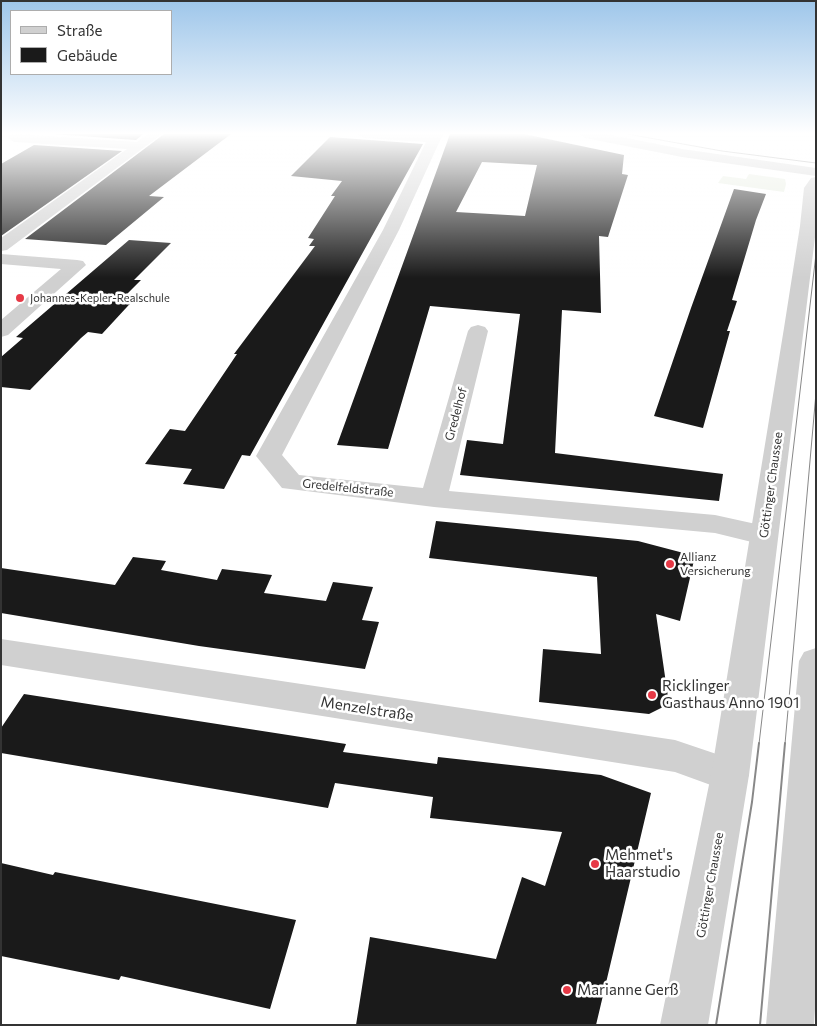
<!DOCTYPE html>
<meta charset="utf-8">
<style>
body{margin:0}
#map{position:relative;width:817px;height:1026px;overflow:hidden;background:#fff;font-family:Commissioner,sans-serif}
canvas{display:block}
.frame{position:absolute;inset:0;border:2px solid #333;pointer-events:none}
.legend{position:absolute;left:10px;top:10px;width:162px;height:65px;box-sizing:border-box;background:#fff;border:1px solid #adadad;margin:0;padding:6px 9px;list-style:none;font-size:15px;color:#333}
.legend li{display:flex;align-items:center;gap:10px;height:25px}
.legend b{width:25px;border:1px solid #adadad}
</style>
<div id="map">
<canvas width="817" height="1026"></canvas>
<div class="frame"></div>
<ul class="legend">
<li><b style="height:6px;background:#d0d0d0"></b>Straße</li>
<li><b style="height:14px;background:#1a1a1a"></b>Gebäude</li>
</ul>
</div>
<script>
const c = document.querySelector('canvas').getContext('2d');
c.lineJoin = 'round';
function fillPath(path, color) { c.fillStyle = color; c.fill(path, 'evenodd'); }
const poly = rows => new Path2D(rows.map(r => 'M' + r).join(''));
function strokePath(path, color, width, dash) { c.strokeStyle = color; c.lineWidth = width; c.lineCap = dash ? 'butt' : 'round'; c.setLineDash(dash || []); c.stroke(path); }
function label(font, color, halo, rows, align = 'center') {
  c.font = font + ' Commissioner,sans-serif'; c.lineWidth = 5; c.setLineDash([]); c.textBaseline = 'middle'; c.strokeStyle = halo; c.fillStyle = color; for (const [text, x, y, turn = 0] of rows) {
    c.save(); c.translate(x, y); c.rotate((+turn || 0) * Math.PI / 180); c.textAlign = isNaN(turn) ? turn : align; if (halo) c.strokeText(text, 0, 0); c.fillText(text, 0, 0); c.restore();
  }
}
const green = poly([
 [749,174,785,179,786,184,784,192,718,183,723,176,746,179]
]);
const building = poly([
 [53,134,143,134,136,140],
 [164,134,231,134,149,196,164,197,106,245,25,239],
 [450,134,524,134,624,155,622,174,628,175,608,237,599,236,601,313,562,310,555,453,723,474,719,501,460,475,467,440,503,444,520,314,430,306,388,449,337,445],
 [482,162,537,165,525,216,456,212],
 [330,137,423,144,250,456,242,455,224,489,183,484,192,469,145,464,170,429,185,431,237,354,234,354,315,246,309,246,314,239,308,238,335,196,331,196,342,181,291,176],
 [34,145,122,151,1,236,1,164],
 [734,189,766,194,756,220,732,300,737,301,727,331,730,331,703,428,654,416,691,308],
 [129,240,171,243,134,280,141,280,127,294,138,295,102,334,88,332,81,338,30,390,1,387,1,357,23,338,16,337],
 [436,521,638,541,695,556,680,621,656,614,669,704,649,714,539,702,543,649,601,654,597,577,429,558],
 [133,557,166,561,161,570,217,580,222,569,272,575,264,593,326,601,333,582,373,587,362,620,379,622,365,669,199,646,1,613,1,568,115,585],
 [24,694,346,744,343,752,437,764,438,757,601,775,651,793,596,1025,356,1025,370,937,496,959,522,877,545,886,562,832,430,818,433,797,335,783,328,808,1,753,1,728],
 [1,863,53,875,55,872,296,920,270,1009,121,976,119,980,1,956]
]);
const minor = poly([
 [18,134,137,142,147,134,162,134,7,250,1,251,1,238,127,149,14,142,8,138,9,135,18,134],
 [358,134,443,134,399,230,282,455,299,475,423,488,468,331,471,327,478,325,485,327,488,331,449,491,715,515,774,528,778,535,774,542,764,545,715,533,434,507,282,488,256,456,383,230,426,142,364,138,358,134],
 [1,254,77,260,83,261,86,265,8,335,1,337,1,320,61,269,1,264,1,254],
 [1,639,675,740,743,763,749,775,743,787,730,792,675,772,1,665,1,639]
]);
const tertiary = poly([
 [579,134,607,134,682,149,816,168,816,176,682,157,585,138,579,134],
 [816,177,816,229,749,775,708,1025,660,1025,711,775,784,328,800,226,804,188,811,178,816,177],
 [816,648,816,993,814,1025,766,1025,799,661,804,652,816,648]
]);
const tramFar1 = poly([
 [627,134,722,151,816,163],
 [759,744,816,254],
 [785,744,816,393]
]);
const tram = poly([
 [716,1025,752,802,759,743],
 [760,1025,785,743]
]);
const markers = [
 [20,298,5,"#e63946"],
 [670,564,5,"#e63946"],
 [652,695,5,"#e63946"],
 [595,864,5,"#e63946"],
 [567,990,5,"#e63946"]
];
const farPoinames = [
 ["Johannes-Kepler-Realschule",30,298]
];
const streetNames = [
 ["Gredelhof",456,414,-75],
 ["Göttinger Chaussee",771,485,-82],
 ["Gredelfeldstraße",348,488,6],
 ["Göttinger Chaussee",710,885,-80]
];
const poiNames = [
 ["Allianz",680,557],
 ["Versicherung",680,571]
];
const nearPoinames = [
 ["Ricklinger",662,686],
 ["Gasthaus Anno 1901",662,703],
 ["Mehmet's",605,855],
 ["Haarstudio",605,872],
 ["Marianne Gerß",577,990]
];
const nearStreetnames = [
 ["Menzelstraße",367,709,9]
];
fillPath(green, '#e6ecdf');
fillPath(building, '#1a1a1a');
fillPath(minor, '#d0d0d0');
fillPath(tertiary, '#d0d0d0');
strokePath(tramFar1, '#888', 1);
strokePath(tram, '#888', 2);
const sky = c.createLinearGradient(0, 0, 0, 278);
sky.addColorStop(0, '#9ec6ea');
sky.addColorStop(0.48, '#fff');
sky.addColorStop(1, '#ffffff00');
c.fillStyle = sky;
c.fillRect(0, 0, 817, 278);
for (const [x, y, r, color] of markers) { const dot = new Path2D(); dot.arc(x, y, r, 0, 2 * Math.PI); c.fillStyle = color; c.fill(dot); strokePath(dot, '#fff', 2); }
label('11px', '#333', '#fff', farPoinames, 'left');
label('12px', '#333', '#fff', streetNames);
label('12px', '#333', '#fff', poiNames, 'left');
label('15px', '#333', '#fff', nearPoinames, 'left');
label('15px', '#333', '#fff', nearStreetnames);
</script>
